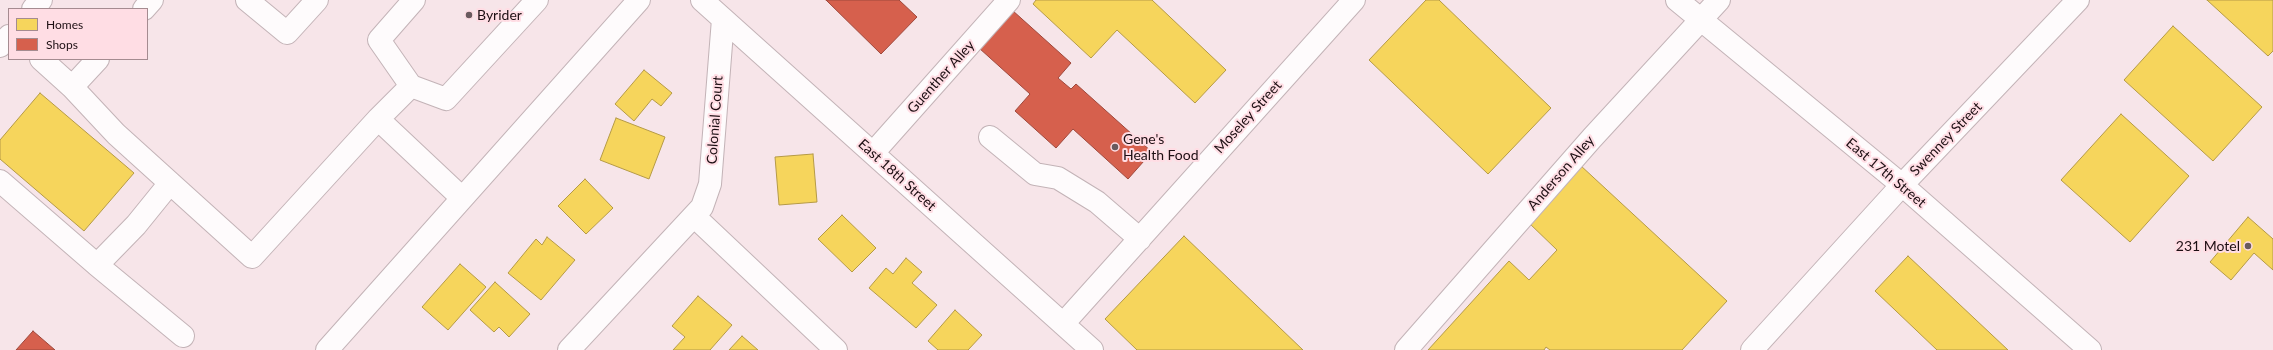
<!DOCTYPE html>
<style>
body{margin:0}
#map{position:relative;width:2273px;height:350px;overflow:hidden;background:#f7e5e9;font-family:Lato,sans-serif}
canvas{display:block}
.legend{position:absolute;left:8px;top:8px;width:140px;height:52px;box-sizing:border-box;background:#ffdde4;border:1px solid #a58b90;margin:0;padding:5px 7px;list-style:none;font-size:12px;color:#1d0f13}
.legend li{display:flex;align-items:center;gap:8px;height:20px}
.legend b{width:20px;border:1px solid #a58b90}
</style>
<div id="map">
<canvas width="2273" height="350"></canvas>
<ul class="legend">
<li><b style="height:11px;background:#f6d55c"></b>Homes</li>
<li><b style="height:11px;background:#d6604d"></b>Shops</li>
</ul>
</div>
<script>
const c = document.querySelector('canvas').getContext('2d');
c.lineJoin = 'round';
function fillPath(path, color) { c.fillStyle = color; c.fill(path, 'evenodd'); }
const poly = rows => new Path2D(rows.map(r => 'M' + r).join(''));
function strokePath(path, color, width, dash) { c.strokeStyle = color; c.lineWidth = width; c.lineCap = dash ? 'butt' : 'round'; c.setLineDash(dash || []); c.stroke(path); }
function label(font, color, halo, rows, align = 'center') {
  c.font = font + ' Lato,sans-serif'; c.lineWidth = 4; c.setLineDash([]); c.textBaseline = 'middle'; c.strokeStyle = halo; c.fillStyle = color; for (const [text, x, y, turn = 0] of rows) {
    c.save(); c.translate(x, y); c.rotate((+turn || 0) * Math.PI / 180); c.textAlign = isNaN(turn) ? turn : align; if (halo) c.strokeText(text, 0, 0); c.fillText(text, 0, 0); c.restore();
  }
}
const homes = poly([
 [1036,0,1152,0,1226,70,1195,103,1117,30,1091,58,1033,4,1036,0],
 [1426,0,1439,0,1551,108,1488,174,1369,60,1426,0],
 [2207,0,2273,0,2273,51,2268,56,2207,0],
 [2173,26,2262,107,2213,161,2124,80,2173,26],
 [644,70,672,93,661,106,652,99,634,121,615,104,644,70],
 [40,93,134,173,84,231,0,159,0,140,40,93],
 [2121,114,2189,176,2130,242,2061,180,2121,114],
 [616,118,665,137,649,179,600,160,616,118],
 [813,154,817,202,779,205,775,157,813,154],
 [1580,165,1727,301,1682,350,1550,350,1546,347,1544,350,1428,350,1509,261,1529,280,1557,250,1528,222,1580,165],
 [585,179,613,208,586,234,558,206,585,179],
 [842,215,876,248,852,272,818,239,842,215],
 [2248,217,2273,239,2273,270,2254,253,2231,280,2210,262,2248,217],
 [1184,236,1303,350,1137,350,1105,319,1184,236],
 [547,237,575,260,541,300,508,273,536,239,542,245,547,237],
 [1908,256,2008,350,1937,350,1875,291,1908,256],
 [906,258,922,272,912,283,937,305,916,328,869,288,886,268,893,274,906,258],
 [460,264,486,287,448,330,422,307,460,264],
 [495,282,530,314,509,337,499,327,494,332,470,310,495,282],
 [698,296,732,325,710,350,673,350,685,337,672,326,698,296],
 [955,310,982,335,968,350,938,350,928,341,955,310],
 [742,336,758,350,729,350,742,336]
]);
const shops = poly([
 [826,0,899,0,917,17,881,54,826,0],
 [1012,10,1071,63,1058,78,1071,89,1076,84,1152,152,1128,179,1073,129,1056,148,1015,111,1030,94,979,48,1012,10],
 [33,331,55,350,16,350,33,331]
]);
const minor = poly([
 [247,0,287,33,317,0],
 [702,0,1092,350],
 [1677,0,1902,185,2090,350],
 [33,9,41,0],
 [144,9,152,0],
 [0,46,9,36],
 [41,59,72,87,98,59],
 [411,86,379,40,414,0],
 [72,87,116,134,252,257,378,119,462,198],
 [378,119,411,86,446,99,537,0],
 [990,137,1035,174,1058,178,1097,202,1140,239],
 [873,153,1009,0],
 [0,181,97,265,136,225,170,183],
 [695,217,836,350],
 [97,265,183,336],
 [1063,324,1354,0],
 [327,350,639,0],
 [569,350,702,207,710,184,723,19],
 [1406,350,1592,138,1719,0],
 [1752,350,1902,185,2078,0]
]);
const markers = [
 [469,15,4,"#695a5e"],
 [1115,147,4,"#695a5e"],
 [2248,246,4,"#695a5e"]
];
const poiNames = [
 ["Byrider",477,15],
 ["Gene's",1123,139],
 ["Health Food",1123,155],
 ["231 Motel",2240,246,"right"]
];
const streetNames = [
 ["Guenther Alley",941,77,-48],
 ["Moseley Street",1248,117,-48],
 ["Colonial Court",715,120,-86],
 ["Swenney Street",1946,139,-46],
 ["Anderson Alley",1561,173,-49],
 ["East 17th Street",1886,173,40],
 ["East 18th Street",897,175,42]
];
fillPath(homes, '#f6d55c');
strokePath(homes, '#b59a46', 1);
fillPath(shops, '#d6604d');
strokePath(shops, '#9e483c', 1);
strokePath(minor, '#c3b3b7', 24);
strokePath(minor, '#fefbfc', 22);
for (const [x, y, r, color] of markers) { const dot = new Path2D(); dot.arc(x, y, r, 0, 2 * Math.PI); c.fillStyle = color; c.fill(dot); strokePath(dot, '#ffdde4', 1.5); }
label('14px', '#1d0f13', '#ffdde4', poiNames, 'left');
label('14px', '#1d0f13', '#ffdde4', streetNames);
</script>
